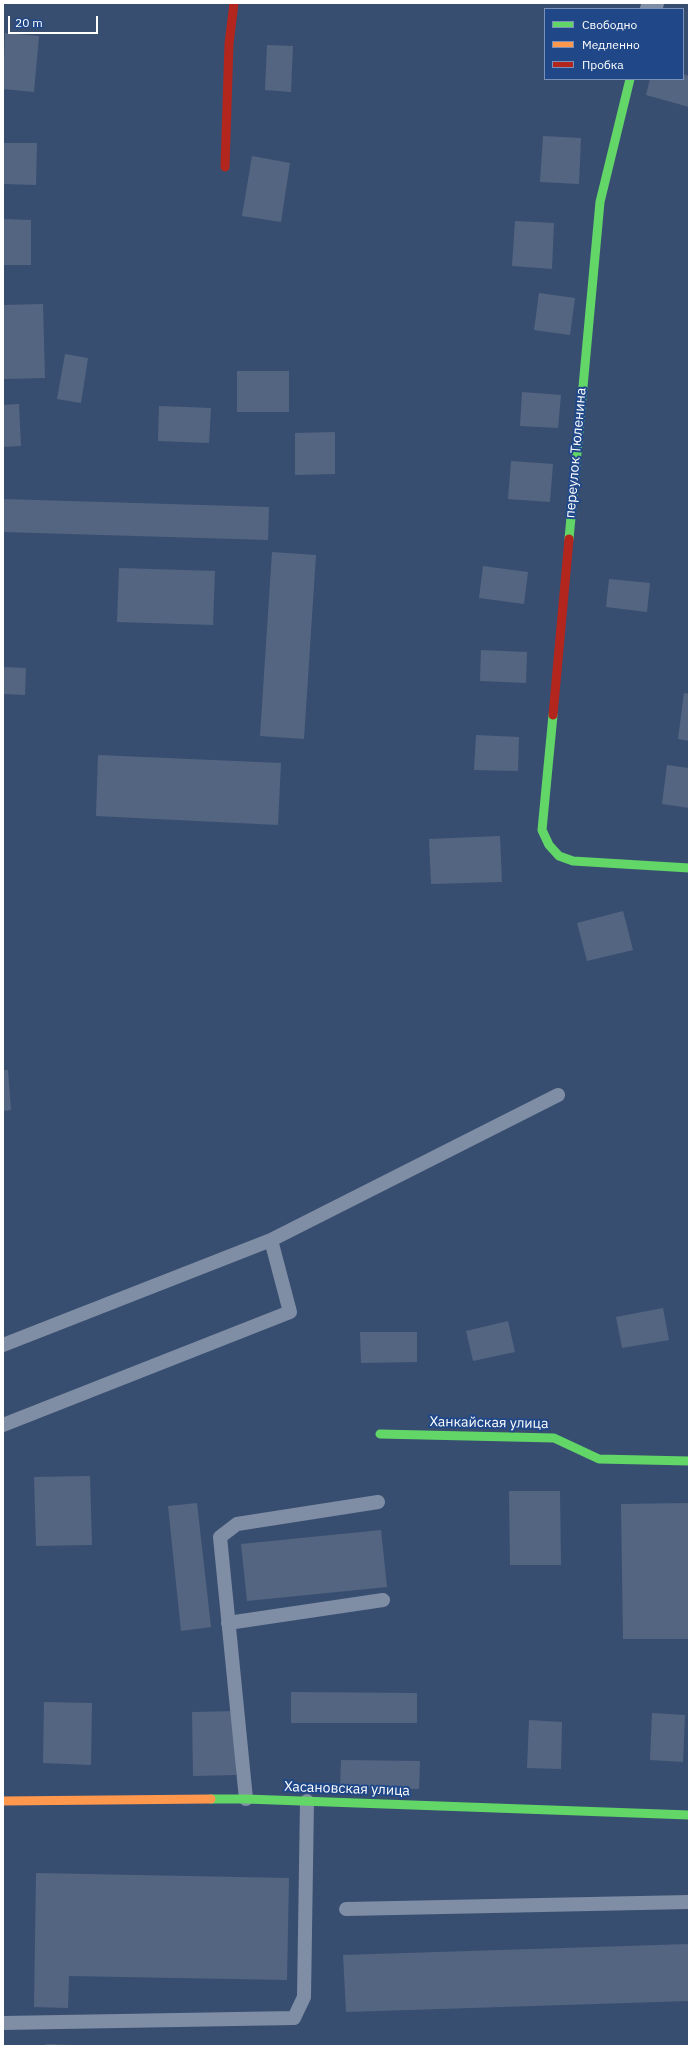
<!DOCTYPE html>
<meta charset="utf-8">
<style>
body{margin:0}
#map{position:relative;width:692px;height:2049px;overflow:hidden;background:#384e70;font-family:"IBM Plex Sans",sans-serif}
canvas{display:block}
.frame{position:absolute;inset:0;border:4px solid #fff;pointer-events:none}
.legend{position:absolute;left:544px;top:8px;width:140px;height:72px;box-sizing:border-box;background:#204888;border:1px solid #7991b8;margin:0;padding:5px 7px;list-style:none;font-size:12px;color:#fff}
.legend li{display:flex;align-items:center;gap:8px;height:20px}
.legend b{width:20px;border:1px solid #7991b8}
.scale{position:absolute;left:8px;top:16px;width:90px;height:18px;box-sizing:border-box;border:2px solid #fff;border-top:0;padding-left:5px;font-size:12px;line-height:14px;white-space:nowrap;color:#fff;-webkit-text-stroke:3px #204888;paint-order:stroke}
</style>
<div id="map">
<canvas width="692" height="2049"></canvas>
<div class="frame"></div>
<ul class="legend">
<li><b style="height:5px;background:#63d668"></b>Свободно</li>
<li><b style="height:5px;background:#ff974d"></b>Медленно</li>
<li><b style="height:5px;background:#b3261e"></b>Пробка</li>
</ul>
<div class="scale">20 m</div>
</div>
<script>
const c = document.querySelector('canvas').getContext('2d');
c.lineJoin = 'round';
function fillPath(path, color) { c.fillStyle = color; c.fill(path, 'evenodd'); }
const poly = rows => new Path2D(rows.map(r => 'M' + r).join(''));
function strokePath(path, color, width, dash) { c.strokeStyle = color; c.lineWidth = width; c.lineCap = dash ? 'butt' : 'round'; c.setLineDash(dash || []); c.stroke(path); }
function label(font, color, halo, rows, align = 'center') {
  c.font = font + ' "IBM Plex Sans",sans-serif'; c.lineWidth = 4; c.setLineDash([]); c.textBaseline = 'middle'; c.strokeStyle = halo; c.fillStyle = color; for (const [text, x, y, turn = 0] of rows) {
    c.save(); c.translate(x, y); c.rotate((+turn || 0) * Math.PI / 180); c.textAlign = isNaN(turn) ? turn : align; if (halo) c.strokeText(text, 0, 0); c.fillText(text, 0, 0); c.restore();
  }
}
const building = poly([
 [5,33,39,36,34,92,3,89],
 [267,45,293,46,291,92,265,90],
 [683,74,689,76,689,107,646,95,650,79,683,79],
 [543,136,581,138,579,184,540,182],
 [3,143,37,143,36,185,3,184],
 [252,156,290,163,281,222,242,216],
 [3,219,31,220,31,265,3,265],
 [515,221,554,223,552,269,512,266],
 [539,293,575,298,570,335,534,330],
 [43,304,45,378,3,379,3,305],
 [65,354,88,358,81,403,57,399],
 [237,371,289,371,289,412,237,412],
 [522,392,561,395,558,428,520,426],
 [19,404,21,446,3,447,3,405],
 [159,406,211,408,209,443,158,441],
 [335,432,335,474,295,475,295,433],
 [511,461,553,464,550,502,508,499],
 [3,499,269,507,268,540,3,532],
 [272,552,316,555,304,739,260,736],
 [483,566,528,572,524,604,479,598],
 [119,568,215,571,213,625,117,622],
 [609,579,650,583,647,612,606,607],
 [481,650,527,652,526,683,480,681],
 [3,667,26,668,25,695,3,694],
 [684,693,689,694,689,741,678,739],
 [476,735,519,737,518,771,474,770],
 [98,755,281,763,278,825,96,816],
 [667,765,689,768,689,808,662,804],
 [500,836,502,882,431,884,429,839],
 [623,911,633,950,587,961,577,923],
 [3,1070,8,1070,11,1110,3,1111],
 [663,1308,669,1340,622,1348,616,1317],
 [508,1321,515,1352,473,1361,466,1331],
 [360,1332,417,1332,417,1362,361,1363],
 [90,1476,92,1545,36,1546,34,1477],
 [509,1491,560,1491,561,1565,510,1565],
 [197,1503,211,1627,181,1631,168,1506],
 [689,1503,689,1639,623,1639,621,1504],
 [381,1530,387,1587,247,1601,241,1544],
 [291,1692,417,1693,417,1723,291,1723],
 [44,1702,92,1703,91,1765,43,1763],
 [235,1711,236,1775,193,1776,192,1712],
 [652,1713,685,1715,683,1762,650,1760],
 [529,1720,562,1722,561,1769,527,1768],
 [341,1760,420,1761,419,1789,340,1787],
 [36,1873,289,1878,287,1980,69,1976,68,2008,34,2007],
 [689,1944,689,2001,346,2012,343,1955],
 [46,2044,74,2045,74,2046,46,2046]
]);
const lane = poly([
 [3,1345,271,1240,558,1095],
 [3,1425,290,1312,271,1240],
 [228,1623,383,1600],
 [246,1799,220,1537,237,1524,378,1502],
 [346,1909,689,1902],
 [3,2023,294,2018,304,1997,307,1801]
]);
const street = poly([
 [651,9,653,3]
]);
const fast = poly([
 [569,539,600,202,630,79],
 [553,715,542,830,549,845,559,856,573,861,689,868],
 [380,1434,554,1438,599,1459,689,1461],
 [211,1799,246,1799,689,1815]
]);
const slow = poly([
 [3,1801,211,1799]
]);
const jam = poly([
 [225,167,229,44,234,3],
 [553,715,569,539]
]);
const streetNames = [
 ["переулок Тюленина",576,453,-85],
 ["Ханкайская улица",489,1423,1],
 ["Хасановская улица",347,1789,2]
];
fillPath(building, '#546581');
strokePath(lane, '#7f8ea5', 14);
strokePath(street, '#7f8ea5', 22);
strokePath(fast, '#63d668', 9);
strokePath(slow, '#ff974d', 9);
strokePath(jam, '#b3261e', 9);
label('14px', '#fff', '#204888', streetNames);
</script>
